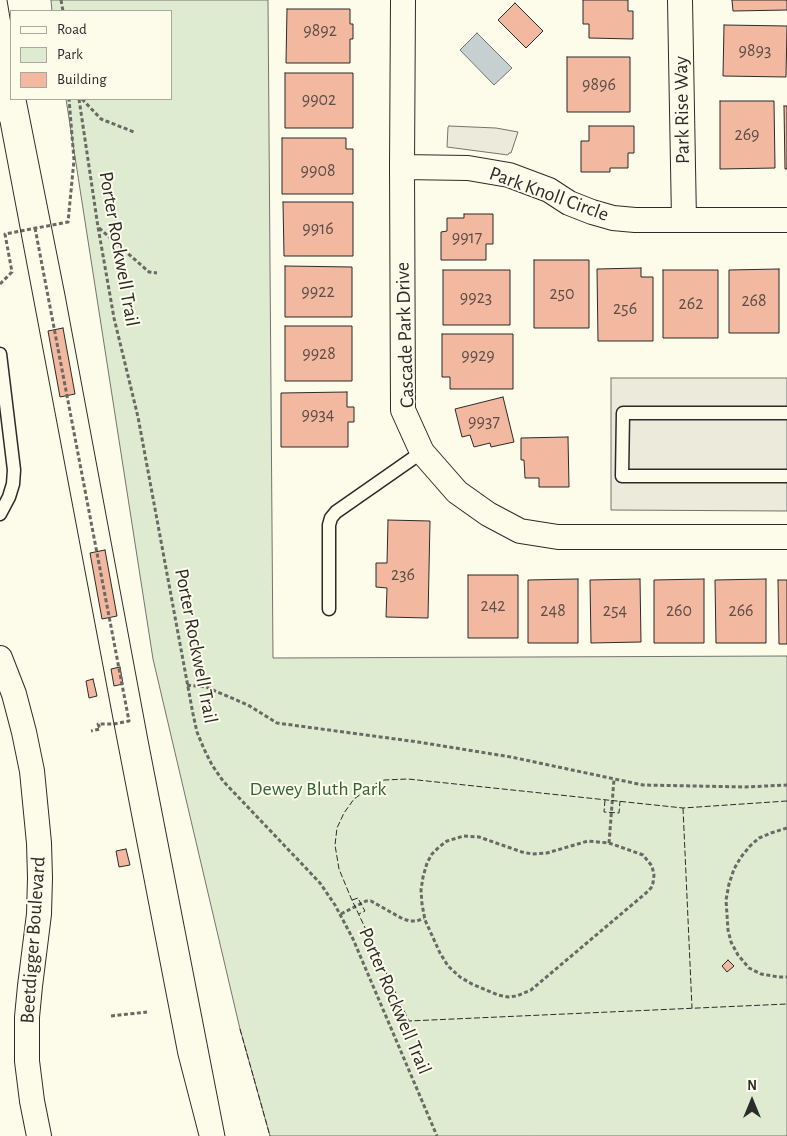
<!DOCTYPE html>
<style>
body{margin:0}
#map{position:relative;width:787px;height:1136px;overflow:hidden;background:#fdfbea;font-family:"Alegreya Sans",sans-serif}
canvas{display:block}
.legend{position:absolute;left:10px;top:10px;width:162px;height:90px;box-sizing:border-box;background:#fdfbea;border:1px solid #a9a89e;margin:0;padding:6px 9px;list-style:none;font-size:15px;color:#2b2b2b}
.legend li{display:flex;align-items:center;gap:10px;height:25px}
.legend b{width:25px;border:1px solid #a9a89e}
.north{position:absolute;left:727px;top:1076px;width:50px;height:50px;-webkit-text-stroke:4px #fdfbea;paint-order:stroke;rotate:0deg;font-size:14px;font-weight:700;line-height:20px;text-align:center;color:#2b2b2b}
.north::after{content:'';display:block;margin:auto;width:18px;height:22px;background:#2b2b2b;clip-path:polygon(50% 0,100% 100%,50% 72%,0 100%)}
</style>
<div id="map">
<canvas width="787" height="1136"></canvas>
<ul class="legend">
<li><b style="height:6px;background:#fdfbea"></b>Road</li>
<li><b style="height:14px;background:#deebd1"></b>Park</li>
<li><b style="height:14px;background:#f2b8a0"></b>Building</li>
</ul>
<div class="north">N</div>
</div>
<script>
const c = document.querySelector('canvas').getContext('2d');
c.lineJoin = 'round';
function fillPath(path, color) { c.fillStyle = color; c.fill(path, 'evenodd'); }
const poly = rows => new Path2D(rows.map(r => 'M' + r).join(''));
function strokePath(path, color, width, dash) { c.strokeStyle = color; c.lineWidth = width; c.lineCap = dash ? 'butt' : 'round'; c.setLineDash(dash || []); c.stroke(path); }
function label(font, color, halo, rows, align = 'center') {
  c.font = font + ' "Alegreya Sans",sans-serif'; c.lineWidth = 4; c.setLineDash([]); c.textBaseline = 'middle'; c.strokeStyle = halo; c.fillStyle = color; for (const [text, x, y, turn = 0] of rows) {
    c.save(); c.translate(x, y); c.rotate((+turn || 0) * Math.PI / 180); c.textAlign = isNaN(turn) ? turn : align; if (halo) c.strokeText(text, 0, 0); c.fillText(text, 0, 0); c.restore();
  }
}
const green = poly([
 [51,0,268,0,273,658,787,656,787,1136,270,1136,240,1029,153,659,66,99,171,99,171,11,52,11,51,0]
]);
const parking = poly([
 [449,126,496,128,518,132,511,153,509,153,508,155,447,147,448,127,449,126],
 [611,378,787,378,787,511,611,510,611,378]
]);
const water = poly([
 [477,33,512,68,494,85,460,50,477,33]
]);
const building = poly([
 [583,0,628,0,628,11,633,11,633,39,589,38,589,24,583,24,583,0],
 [732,0,787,0,787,10,733,11,732,0],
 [515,3,543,31,526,48,498,20,515,3],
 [287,9,350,9,350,24,353,24,353,39,350,39,350,63,286,63,287,9],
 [724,25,787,26,786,77,723,76,724,25],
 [567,57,630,57,630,112,567,112,567,57],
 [285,73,353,73,353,128,285,128,285,73],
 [720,101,774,101,775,168,720,169,720,101],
 [784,106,787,106,787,169,785,169,784,106],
 [589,126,634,126,634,153,628,153,628,168,610,168,610,172,581,172,581,141,589,141,589,126],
 [282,138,346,138,346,149,353,149,353,194,282,194,282,138],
 [283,202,353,202,353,256,284,256,283,202],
 [464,214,493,214,493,244,486,244,486,260,441,260,441,232,447,231,447,218,464,218,464,214],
 [534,260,589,260,589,328,534,328,534,260],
 [285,266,352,267,352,317,285,317,285,266],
 [641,268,641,277,653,277,653,341,598,341,597,269,641,268],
 [779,269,779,333,729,333,729,270,779,269],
 [443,270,510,270,510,325,443,325,443,270],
 [663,270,718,270,718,338,663,338,663,270],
 [285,326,352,326,352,381,285,381,285,326],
 [63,328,75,394,60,397,48,331,63,328],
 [442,334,513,334,513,389,450,389,450,377,442,377,442,334],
 [347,392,347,407,354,407,354,422,348,422,348,447,281,447,281,393,347,392],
 [503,397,514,442,491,447,490,443,474,447,470,435,462,437,455,409,503,397],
 [568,437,569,487,539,487,539,478,525,478,524,460,521,460,521,438,568,437],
 [388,520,430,521,428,618,386,617,387,588,376,587,376,563,387,563,388,520],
 [105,550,117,616,102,619,90,553,105,550],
 [468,575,518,575,518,638,468,638,468,575],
 [578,579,578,643,528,643,528,580,578,579],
 [640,579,641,642,591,643,590,580,640,579],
 [704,579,704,643,654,643,654,580,704,579],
 [766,579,766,643,716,643,715,580,766,579],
 [778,580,787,580,787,644,779,644,778,580],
 [120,667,123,684,114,686,111,669,120,667],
 [93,679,97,696,89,698,86,681,93,679],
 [126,849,130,865,119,867,116,851,126,849],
 [728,960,734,966,727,972,722,966,728,960]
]);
const path = poly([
 [61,0,63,11],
 [79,99,98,227,114,318,138,417,193,714,197,732,204,749,212,765,223,781,302,864,320,883,335,905,353,939,437,1136],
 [82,99,101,119,134,132],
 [35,228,129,721,114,724,98,724,100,729,91,731],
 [99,228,149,272,157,273],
 [0,284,12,272,5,234,68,222,74,160,69,99],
 [187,685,206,687,248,705,277,723,418,742,511,757,643,785,745,787,787,785],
 [787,828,771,833,759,838,750,846,741,857,734,869,729,884,726,900,728,930,731,942,738,955,749,968,761,974,779,977,787,977],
 [464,836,479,837,522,852,532,854,547,853,588,841,609,843,643,855,652,866,654,875,653,883,651,888,646,893,531,990,517,996,508,997,498,995,472,984,460,977,448,966,440,953,425,920,422,904,421,890,423,877,427,863,432,854,439,847,447,841,464,836],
 [609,843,614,779],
 [341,914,366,901,371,901,403,919,410,921,417,921,424,918],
 [111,1016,147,1012]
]);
const lane = poly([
 [0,354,14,470,13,484,9,497,0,514],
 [787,413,623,413,622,476,787,476],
 [329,609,329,525,331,518,336,512,422,452]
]);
const street = poly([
 [403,0,402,167,403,410,422,452,457,492,488,514,520,531,558,537,787,537],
 [680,0,684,220],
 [402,167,468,168,509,175,549,190,569,203,592,212,613,218,635,220,787,220],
 [0,658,14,694,24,732,32,771,39,843,40,878,39,914,30,986,27,1017,27,1061,32,1101,39,1136]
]);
const tram = poly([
 [7,0,11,24],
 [26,99,65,295,148,740,225,1136],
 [0,122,114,724,178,1055,199,1136]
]);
const fence = poly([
 [605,800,604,812,619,813,620,801],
 [787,801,683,808,408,779,384,780,375,784,354,799,344,813,337,828,335,845,339,869,351,898,409,1021,787,1004],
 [683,808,692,1008],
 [352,900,358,898,361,904,365,911,359,914],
 [240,1029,270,1136]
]);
const numberNames = [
 ["9892",320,31],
 ["9893",755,51],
 ["9896",599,85],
 ["9902",319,100],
 ["269",747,135],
 ["9908",318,171],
 ["9916",318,229],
 ["9917",467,238],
 ["9922",318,292],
 ["250",562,294],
 ["9923",476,298],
 ["268",754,301],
 ["262",691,304],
 ["256",625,309],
 ["9928",319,354],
 ["9929",478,356],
 ["9934",318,415],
 ["9937",484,422],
 ["236",403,575],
 ["242",493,606],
 ["248",553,611],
 ["254",615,611],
 ["260",679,611],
 ["266",741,611]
];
const streetNames = [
 ["Park Rise Way",682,110,-91],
 ["Park Knoll Circle",549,194,20],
 ["Porter Rockwell Trail",119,249,80],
 ["Cascade Park Drive",405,335,-92],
 ["Porter Rockwell Trail",196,646,79],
 ["Beetdigger Boulevard",33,940,-86],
 ["Porter Rockwell Trail",395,1001,67]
];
const parkNames = [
 ["Dewey Bluth Park",318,789]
];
fillPath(green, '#deebd1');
strokePath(green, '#74746e', 1);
fillPath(parking, '#eceadb');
strokePath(parking, '#74746e', 1);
fillPath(water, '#c7d0d0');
strokePath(water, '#74746e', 1);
fillPath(building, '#f2b8a0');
strokePath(building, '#2b2b2b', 1);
strokePath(lane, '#2b2b2b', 15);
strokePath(street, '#2b2b2b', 26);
strokePath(path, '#6a6964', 3, [4, 2.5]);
strokePath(lane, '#fdfbea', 12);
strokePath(street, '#fdfbea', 24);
strokePath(tram, '#2b2b2b', 1);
strokePath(fence, '#2b2b2b', 1, [6, 2.5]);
label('18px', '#5d4e48', null, numberNames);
label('20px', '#2b2b2b', '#fdfbea', streetNames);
label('20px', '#34623c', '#fdfbea', parkNames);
</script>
